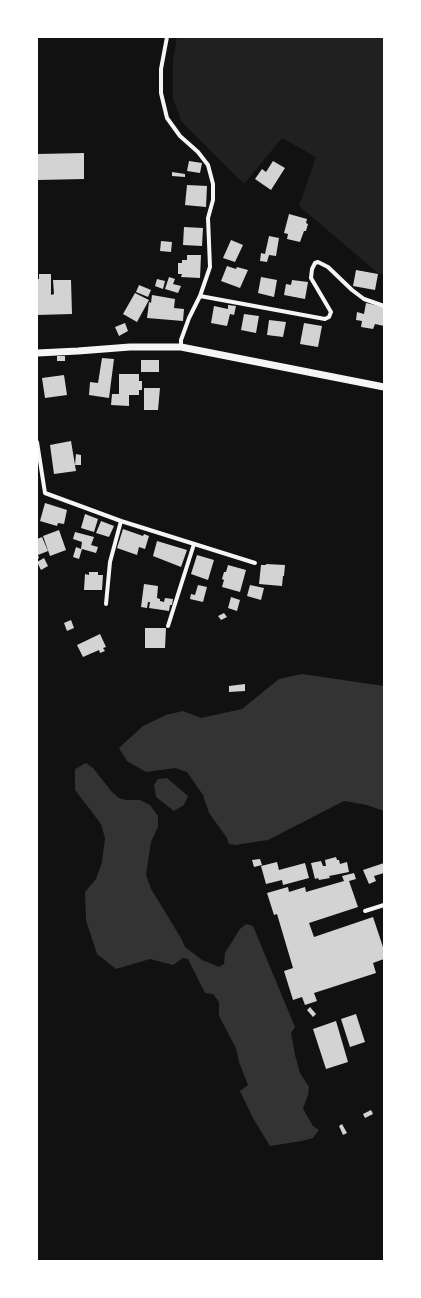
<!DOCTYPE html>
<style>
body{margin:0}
#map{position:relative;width:421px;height:1298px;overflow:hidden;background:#111;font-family:Roboto,sans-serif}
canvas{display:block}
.frame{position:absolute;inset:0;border:38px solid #fff;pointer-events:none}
</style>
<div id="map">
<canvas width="421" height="1298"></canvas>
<div class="frame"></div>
</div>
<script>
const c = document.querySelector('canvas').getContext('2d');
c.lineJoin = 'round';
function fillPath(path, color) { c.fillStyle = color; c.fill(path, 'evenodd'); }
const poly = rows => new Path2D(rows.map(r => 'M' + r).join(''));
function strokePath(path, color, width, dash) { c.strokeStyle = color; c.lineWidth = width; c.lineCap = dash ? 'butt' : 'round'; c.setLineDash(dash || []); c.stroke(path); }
const green = poly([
 [177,37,384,37,384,275,379,274,299,206,316,157,282,138,244,184,182,122,173,99,173,61]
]);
const water = poly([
 [302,674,384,686,384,811,367,805,344,801,268,840,235,845,229,844,227,838,209,813,203,795,187,772,175,768,146,772,127,761,119,748,143,726,166,715,183,711,201,718,242,709,279,679],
 [86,763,93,768,112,792,119,798,126,800,140,800,150,805,158,816,158,827,151,842,146,875,151,889,181,938,185,947,202,960,219,967,224,964,225,953,240,929,246,924,253,926,295,1027,291,1033,295,1055,300,1073,309,1087,308,1095,303,1109,313,1126,319,1130,313,1138,302,1141,270,1146,253,1118,240,1091,248,1085,239,1062,236,1048,219,1016,219,1002,213,994,205,993,188,959,183,958,173,965,150,959,116,969,97,954,86,920,85,892,96,879,102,862,105,838,101,824,75,790,75,769],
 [167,778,188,796,184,805,174,811,156,797,154,785,158,779]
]);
const building = poly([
 [84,153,84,179,37,180,37,154],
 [189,161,202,163,200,173,187,171],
 [273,161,285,168,271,190,255,179,262,169,266,172],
 [172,172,185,174,185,177,172,176],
 [187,185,207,186,206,207,185,205],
 [289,214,307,219,306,223,308,224,306,231,304,231,300,242,287,239,288,234,284,233],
 [184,227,203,228,202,246,183,245],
 [269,236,279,238,276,256,269,255,267,262,260,261,261,253,265,254],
 [231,240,243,245,235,262,223,258],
 [161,241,172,242,171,252,160,251],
 [187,255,201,255,200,278,181,277,182,274,178,274,178,263,182,263,182,260,187,260],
 [227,266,236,269,237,267,248,270,240,288,221,281],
 [356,270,378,274,375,290,353,286],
 [39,274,51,274,51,295,54,294,53,280,71,280,72,314,37,315,37,279,39,279],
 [169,277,175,279,173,284,181,286,178,293,165,289],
 [261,277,277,280,274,297,258,293],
 [157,279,165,281,163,289,155,286],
 [292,280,308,282,305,299,284,295,286,284,291,285],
 [139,285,151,290,148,297,136,292],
 [135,293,149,300,137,322,123,314],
 [152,295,175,299,174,308,184,309,183,321,147,318,149,302,151,303],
 [366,303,384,307,384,326,375,324,373,329,361,327,362,321,356,320,357,312,364,314],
 [228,305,236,306,234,315,230,314,227,326,211,323,214,306,228,309],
 [244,314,259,316,256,333,241,330],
 [269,320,286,322,283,337,267,335],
 [125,323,128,331,119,336,115,327],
 [304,323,322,326,318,347,300,344],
 [57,356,65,356,65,361,57,361],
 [102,358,114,359,109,398,89,395,90,382,98,383],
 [141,360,159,360,159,372,141,372],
 [119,374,139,374,139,381,142,381,142,390,139,390,139,395,129,395,129,406,111,405,112,394,119,394],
 [64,375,67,395,45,398,42,378],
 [144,388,160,388,158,410,144,410],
 [71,441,76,471,54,474,50,445],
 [76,454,81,455,81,465,75,465],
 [45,503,67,510,64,524,58,523,57,526,40,521],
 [85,514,98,519,94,532,81,528],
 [101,521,114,526,109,537,96,533],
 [123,529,143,536,144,534,149,536,145,549,139,547,137,555,117,548],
 [59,530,66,550,50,556,43,536],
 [75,532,94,537,91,545,98,547,96,553,82,549,79,559,73,557,76,547,81,549,82,542,73,539],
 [42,537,48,551,38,555,39,558,37,559,37,539],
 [157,541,187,550,181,567,153,556],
 [197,555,214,560,208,580,191,574],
 [44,558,48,566,41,570,37,562],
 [266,564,285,565,284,576,283,576,282,586,259,584,261,565,266,565],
 [228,565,246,570,240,592,222,587,224,580,222,579,224,572,226,572],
 [89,572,98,572,98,575,103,575,102,590,84,590,85,574,89,575],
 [144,584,158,586,157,598,160,599,160,601,164,602,165,598,173,599,172,605,170,605,169,611,149,608,150,602,148,602,147,608,141,607],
 [198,585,207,587,203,602,190,599,191,594,195,595],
 [250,585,264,588,261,600,247,596],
 [231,597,240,600,237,611,228,608],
 [224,613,227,617,221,620,218,616],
 [71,620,74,628,67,631,64,623],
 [145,628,166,628,165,648,145,648],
 [100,634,106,647,103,648,105,651,100,653,99,650,83,657,77,645],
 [245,684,245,691,229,692,229,686],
 [336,857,337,860,339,860,340,864,347,862,349,872,329,876,330,878,319,880,318,878,315,879,311,863,321,861,323,866,326,866,325,860],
 [260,859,262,865,254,867,252,860],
 [277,862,279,870,305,863,309,878,283,885,282,880,266,884,261,866],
 [384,863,384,873,374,876,376,881,369,884,363,870],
 [354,873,356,879,349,881,358,907,309,923,314,937,373,917,384,950,384,959,373,963,376,973,314,993,317,1001,305,1005,302,997,293,1000,284,971,293,968,277,914,274,915,267,893,288,887,289,892,305,887,306,892,344,881,342,876],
 [310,1007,316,1014,313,1017,307,1010],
 [356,1014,365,1042,350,1047,341,1019],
 [336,1021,348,1062,326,1069,313,1029],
 [371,1110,373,1114,365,1118,363,1114],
 [342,1124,347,1133,343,1135,339,1126]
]);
const minor = poly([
 [167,37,161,69,161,93,167,118,180,136,198,152,208,165,213,184,213,200,208,218,210,267,200,296,189,318,181,340,181,347],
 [200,296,325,319,329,317,331,312,311,278,312,269,315,263,318,262,328,267,352,290,364,299,384,306],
 [37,442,45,493,121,521,255,563],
 [106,604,110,562,121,521],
 [168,626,194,544],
 [365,911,384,905]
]);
const tertiary = poly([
 [37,353,78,351,130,347,181,347,384,387]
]);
fillPath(green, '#202020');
fillPath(water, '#333');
fillPath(building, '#d3d3d3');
strokePath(minor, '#f5f5f5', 4);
strokePath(tertiary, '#f5f5f5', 7);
</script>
